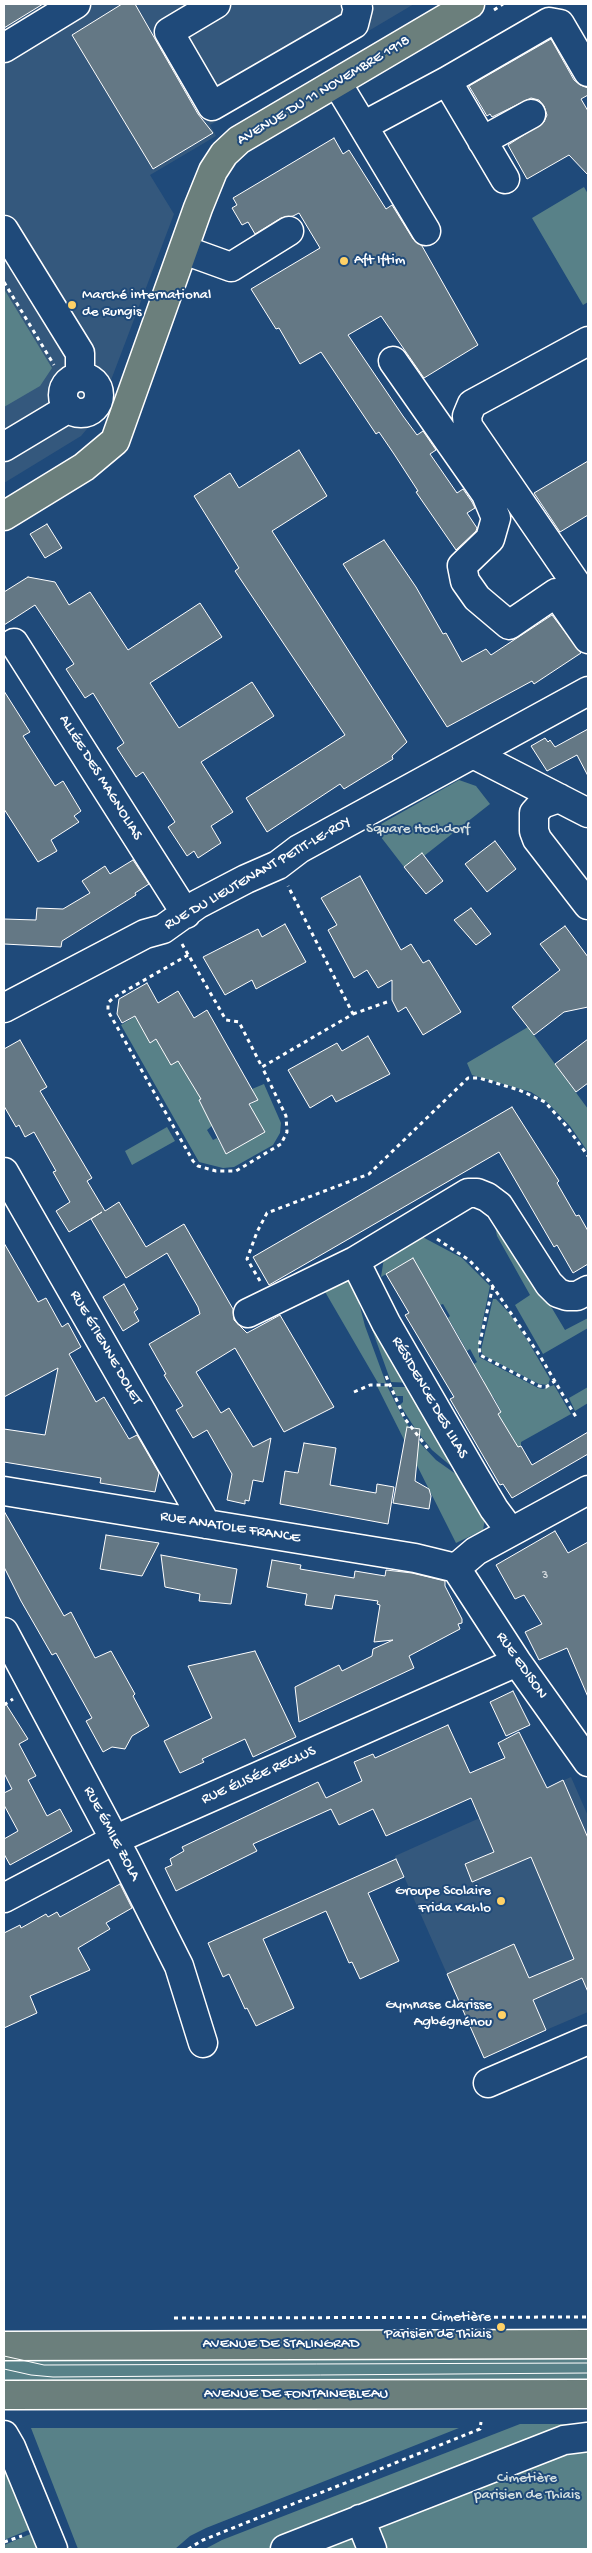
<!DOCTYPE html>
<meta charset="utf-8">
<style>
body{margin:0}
#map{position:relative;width:592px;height:2553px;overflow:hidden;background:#1f4a7a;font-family:"Gochi Hand",sans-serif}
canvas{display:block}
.frame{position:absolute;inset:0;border:5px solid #fff;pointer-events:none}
</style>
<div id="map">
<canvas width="592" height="2553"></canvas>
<div class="frame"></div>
</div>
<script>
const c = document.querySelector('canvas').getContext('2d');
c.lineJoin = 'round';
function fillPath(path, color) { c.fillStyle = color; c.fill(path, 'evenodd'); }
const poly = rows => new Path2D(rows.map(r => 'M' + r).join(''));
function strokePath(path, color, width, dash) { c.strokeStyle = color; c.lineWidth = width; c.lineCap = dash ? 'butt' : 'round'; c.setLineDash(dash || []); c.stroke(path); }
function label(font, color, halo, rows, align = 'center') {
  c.font = font + ' "Gochi Hand",sans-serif'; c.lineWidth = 4; c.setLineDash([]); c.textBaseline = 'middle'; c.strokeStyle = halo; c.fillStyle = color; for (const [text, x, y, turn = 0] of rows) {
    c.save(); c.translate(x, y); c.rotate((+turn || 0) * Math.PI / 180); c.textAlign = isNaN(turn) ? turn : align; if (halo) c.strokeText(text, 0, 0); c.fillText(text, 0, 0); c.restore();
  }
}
const built = poly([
 [4,4,414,4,210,125,216,136,150,175,174,214,97,417,81,436,4,483],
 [571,1777,588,1816,588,2012,546,2030,509,1946,447,1974,395,1856]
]);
const green = poly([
 [584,187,588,194,588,302,583,305,532,218],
 [4,289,52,368,40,386,4,407],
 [459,780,476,786,490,804,424,856,422,853,404,867,374,828],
 [139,1014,150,1043,157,1039,178,1061,205,1096,199,1100,213,1125,207,1130,213,1140,217,1138,226,1154,249,1105,257,1100,252,1089,264,1084,281,1123,280,1133,273,1145,234,1167,223,1168,199,1162,121,1025],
 [528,1027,588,1109,588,1152,570,1126,548,1103,531,1092,472,1075,467,1063],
 [167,1127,175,1141,132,1165,125,1151],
 [501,1223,565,1330,588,1318,588,1328,543,1354,515,1305,530,1295,497,1236,495,1226],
 [415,1233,462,1258,490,1286,479,1339,479,1357,538,1388,543,1389,554,1385,571,1414,521,1442,521,1446,518,1447,498,1414,501,1411,494,1398,481,1383,484,1381,474,1364,477,1362,470,1349,467,1351,448,1318,450,1316,443,1304,440,1305,413,1259,381,1277,384,1258],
 [341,1280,352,1282,355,1287,365,1326,386,1383,378,1383,324,1290],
 [493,1299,496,1299,510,1314,529,1343,550,1379,548,1385,539,1384,483,1355,481,1350],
 [364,1307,412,1383,391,1382],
 [377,1386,387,1386,402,1416,420,1443,436,1460,460,1477,485,1519,483,1530,456,1543],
 [392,1387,415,1387,458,1472,432,1450,416,1430,400,1405,403,1402,403,1396,396,1396],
 [588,1387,588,1403,575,1411,569,1398],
 [588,2356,588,2383,4,2385,4,2357],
 [520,2424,588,2424,588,2549,205,2549,222,2540],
 [31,2428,459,2428,206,2528,190,2536,175,2549,78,2549],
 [4,2467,7,2468,31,2529,4,2540],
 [33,2533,39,2549,4,2549,4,2545]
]);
const building = poly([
 [4,4,43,4,4,28,4,4],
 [122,4,135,4,198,114,213,133,153,169,72,35,122,4],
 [551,39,574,80,580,85,588,88,588,95,581,99,588,111,588,175,569,155,527,179,508,145,544,122,547,115,544,106,539,100,531,98,492,117,490,114,487,116,469,86,551,39],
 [334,138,343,154,349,150,386,209,392,205,413,239,422,246,478,345,424,378,381,316,348,335,403,416,417,435,423,431,436,450,430,454,457,493,463,489,472,502,475,508,467,513,477,528,476,531,456,550,416,492,418,491,394,454,379,432,376,434,321,352,300,364,279,328,276,329,251,289,320,248,299,213,293,216,281,218,255,234,248,222,242,225,232,208,237,205,233,198,334,138],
 [299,450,327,496,272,531,407,742,392,756,393,759,344,789,340,784,267,832,246,798,345,735,235,571,239,568,194,496,230,473,239,488,299,450],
 [588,461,588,515,560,532,534,493,588,461],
 [47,524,62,548,45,558,30,534,47,524],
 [384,540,416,587,443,634,446,633,462,662,486,649,491,655,552,615,581,653,534,684,532,681,447,727,343,564,384,540],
 [28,577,55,582,69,605,90,592,128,650,200,603,222,637,150,683,166,708,179,728,252,682,274,716,201,762,233,812,211,826,221,843,198,858,194,851,187,856,168,827,175,822,143,772,136,777,128,765,117,748,124,743,93,693,85,698,66,669,74,664,35,605,4,625,4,592,28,577],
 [4,691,30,732,23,736,55,786,63,781,81,811,74,816,79,822,51,840,57,851,38,862,4,809,4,691],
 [588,729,588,776,577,755,547,771,531,746,545,738,548,742,550,740,555,747,588,729],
 [495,841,516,869,487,892,465,864,495,841],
 [422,853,443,881,426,894,404,867,422,853],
 [133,860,149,884,135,893,136,895,62,941,61,947,4,944,4,919,36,920,37,908,63,909,90,893,82,881,105,866,110,874,133,860],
 [360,876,401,950,411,944,423,963,429,960,461,1012,423,1035,406,1007,398,1012,392,1000,392,980,378,988,367,970,354,978,328,930,337,925,321,898,360,876],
 [471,908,491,934,476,945,454,920,471,908],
 [285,924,306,962,256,989,252,980,225,995,203,957,258,929,262,937,285,924],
 [565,926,588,957,588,1007,564,1012,534,1035,512,1007,560,970,540,944,565,926],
 [147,983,158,1003,178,991,194,1018,207,1010,258,1100,249,1104,265,1132,226,1154,199,1100,201,1099,178,1061,171,1065,156,1039,150,1043,135,1016,122,1023,117,1014,119,999,147,983],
 [368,1036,390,1074,336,1102,332,1095,310,1108,288,1070,337,1043,342,1051,368,1036],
 [588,1039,588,1083,576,1092,555,1064,588,1039],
 [20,1040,47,1087,40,1091,92,1178,87,1181,105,1211,119,1202,146,1247,184,1224,233,1309,234,1320,247,1333,280,1315,334,1407,284,1432,235,1348,196,1372,221,1413,229,1408,253,1447,271,1438,263,1482,253,1480,249,1501,245,1500,245,1504,227,1500,232,1474,207,1430,193,1438,176,1410,183,1406,164,1375,166,1374,149,1344,200,1314,198,1307,167,1253,126,1278,91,1219,102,1212,69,1232,56,1211,70,1202,53,1172,56,1171,34,1132,25,1137,19,1125,16,1127,4,1106,4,1049,20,1040],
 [512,1107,559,1181,557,1183,576,1216,579,1215,588,1231,588,1264,573,1273,557,1245,554,1247,499,1152,269,1285,253,1257,512,1107],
 [4,1243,38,1302,46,1298,62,1327,68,1323,81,1347,69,1354,96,1402,104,1397,129,1439,137,1435,159,1473,155,1492,100,1483,101,1478,4,1462,4,1429,45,1435,58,1368,4,1397,4,1243],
 [413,1258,501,1412,498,1414,518,1447,521,1446,532,1465,588,1432,588,1454,512,1498,503,1484,500,1485,450,1399,454,1397,405,1315,409,1313,386,1274,413,1258],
 [124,1284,138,1309,134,1312,139,1321,123,1331,103,1297,124,1284],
 [407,1427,420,1429,415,1481,429,1489,431,1496,429,1509,393,1503,407,1427],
 [304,1443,336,1448,330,1485,376,1493,377,1484,394,1487,388,1524,280,1504,285,1471,298,1473,304,1443],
 [4,1511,64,1616,71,1612,95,1658,111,1651,135,1694,133,1696,149,1726,132,1736,125,1749,112,1747,103,1752,86,1721,92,1718,56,1653,52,1655,21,1601,4,1567,4,1511],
 [555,1531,568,1553,588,1542,588,1697,567,1648,539,1660,525,1632,542,1624,524,1595,515,1599,496,1565,555,1531],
 [106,1535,159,1543,142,1576,100,1569,106,1535],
 [161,1555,237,1569,231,1604,199,1601,200,1594,165,1587,161,1555],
 [272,1560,301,1565,300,1569,354,1578,355,1571,385,1576,386,1570,412,1573,445,1581,445,1586,462,1619,462,1623,458,1624,460,1629,409,1656,414,1668,299,1722,295,1687,339,1665,342,1671,372,1656,373,1649,393,1640,374,1642,380,1605,377,1604,378,1601,335,1595,332,1609,305,1605,307,1594,267,1587,272,1560],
 [255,1651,296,1737,253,1757,245,1739,202,1759,204,1762,180,1773,164,1741,212,1718,188,1666,255,1651],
 [513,1691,530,1725,506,1736,490,1702,513,1691],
 [4,1701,28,1739,19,1744,36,1776,28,1780,47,1816,60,1809,72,1831,10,1865,4,1854,4,1839,18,1831,4,1805,4,1793,12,1789,4,1773,4,1701],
 [448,1725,470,1773,505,1758,498,1743,519,1732,547,1788,563,1780,588,1838,588,1992,582,1978,533,2000,546,2030,484,2058,447,1974,514,1944,529,1978,574,1959,531,1857,472,1882,465,1864,494,1852,471,1798,386,1836,373,1809,339,1825,331,1809,253,1844,257,1851,176,1891,165,1868,172,1865,170,1859,184,1851,182,1847,318,1782,326,1798,362,1781,354,1762,373,1754,375,1758,448,1725],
 [396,1859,404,1877,368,1893,399,1961,360,1979,352,1962,349,1963,326,1911,263,1939,294,2008,256,2026,247,2008,245,2009,229,1974,223,1977,208,1943,396,1859],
 [120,1884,132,1908,106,1923,110,1929,78,1948,90,1970,30,1996,37,2013,4,2028,4,1933,20,1925,21,1928,46,1914,48,1917,57,1912,60,1917,120,1884]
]);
const path = poly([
 [494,10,503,4],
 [4,282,54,365],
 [182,944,226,1020,239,1022,262,1067,353,1014,288,886],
 [188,955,113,998,108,1003,108,1011,193,1161,198,1166,216,1171,236,1171,281,1144,287,1132,286,1116,262,1067],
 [353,1014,387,1002],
 [437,1239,469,1260,489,1281,540,1356,576,1417],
 [260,1281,247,1259,257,1232,267,1213,369,1174,468,1078,479,1078,519,1090,545,1102,567,1127,588,1156],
 [493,1286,479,1346,480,1355,539,1386,546,1387,555,1381],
 [386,1376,405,1419,429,1450],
 [354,1392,370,1385,389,1385],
 [4,1705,13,1699],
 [174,2318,586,2317],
 [4,2542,22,2536],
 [188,2549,203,2540,480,2429,481,2422]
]);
const minor = poly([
 [216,4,169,32,212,106,354,24,358,8,356,4],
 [4,48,76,4],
 [447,81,549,22,560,24,588,72],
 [337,83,363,126],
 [482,141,531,114],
 [4,230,80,353,80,377],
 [426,231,363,126,447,81,505,179],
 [184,250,231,267,289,231],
 [588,341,472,404,467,416,468,426,588,601],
 [393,361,486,494,496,518,490,539,462,566,465,581,477,598,509,625,556,593,588,639],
 '63 395a18 18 0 1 1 36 0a18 18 0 1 1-36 0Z',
 [4,447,69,408],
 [14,643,186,914],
 [473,754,588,813],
 [559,798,542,804,534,813,534,831,537,839,588,905],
 [4,1008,145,934,163,929,198,904,246,879,278,865,299,849,588,691],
 [4,1172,206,1524],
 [355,1261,386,1323,475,1477,494,1509,511,1532],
 [248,1313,355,1261,468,1193,477,1193,487,1197,499,1206,549,1284,558,1293,567,1296,577,1296,588,1290],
 [4,1491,415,1558,456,1568],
 [456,1568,517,1662,588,1762],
 [456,1568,476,1551,588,1490],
 [4,1632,125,1859,179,1966,203,2043],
 [4,1898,114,1840,517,1662],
 [488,2083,588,2040],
 [4,2435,11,2447,53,2549],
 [360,2519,372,2549],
 [285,2549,564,2440,588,2437]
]);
const major = poly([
 [4,516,84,467,115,441,198,208,213,171,224,154,239,140,470,4],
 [4,2346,588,2344],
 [4,2395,588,2394]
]);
const tram = poly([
 [4,2356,44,2365,588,2363],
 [4,2369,31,2375,53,2377,588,2373]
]);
const markers = [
 [344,261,5,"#ffd166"],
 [72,305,5,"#ffd166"],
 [501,1901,5,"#ffd166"],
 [502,2015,5,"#ffd166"],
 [501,2327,5,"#ffd166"]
];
const numberNames = [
 ["3",545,1576]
];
const streetNames = [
 ["AVENUE DU 11 NOVEMBRE 1918",324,91,-31],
 ["ALLÉE DES MAGNOLIAS",100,778,58],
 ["RUE DU LIEUTENANT PETIT-LE-ROY",258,874,-30],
 ["RUE ÉTIENNE DOLET",105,1348,60],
 ["RÉSIDENCE DES LILAS",429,1398,60],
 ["RUE ANATOLE FRANCE",230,1528,9],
 ["RUE EDISON",521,1666,55],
 ["RUE ÉLISÉE RECLUS",259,1776,-24],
 ["RUE ÉMILE ZOLA",111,1834,62],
 ["AVENUE DE STALINGRAD",281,2345],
 ["AVENUE DE FONTAINEBLEAU",296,2395]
];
const poiNames = [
 ["Aft Iftim",354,261,"left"],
 ["Marché international",82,296,"left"],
 ["de Rungis",82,313,"left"],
 ["Groupe Scolaire",491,1892],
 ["Frida Kahlo",491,1909],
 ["Gymnase Clarisse",492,2006],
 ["Agbégnénou",492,2023],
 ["Cimetière",491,2318],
 ["Parisien de Thiais",491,2335]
];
const parkNames = [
 ["Square Hochdorf",418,830],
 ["Cimetière",527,2479],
 ["parisien de Thiais",527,2496]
];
fillPath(built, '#34587d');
fillPath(green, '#588188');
fillPath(building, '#647885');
strokePath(building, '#fff', 1);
strokePath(minor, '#fff', 31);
strokePath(major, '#fff', 31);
strokePath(path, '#fff', 3, [4, 4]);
strokePath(minor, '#1f4a7a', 28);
strokePath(major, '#6b7f7c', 28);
strokePath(tram, '#fff', 1);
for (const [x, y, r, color] of markers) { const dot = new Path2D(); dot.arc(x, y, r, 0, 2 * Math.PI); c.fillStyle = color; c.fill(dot); strokePath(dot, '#1f4a7a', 2); }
label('12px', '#d8dde0', null, numberNames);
label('15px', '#fff', '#1f4a7a', streetNames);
label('15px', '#fff', '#1f4a7a', poiNames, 'right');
label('15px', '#d5e0e1', '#1f4a7a', parkNames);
</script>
